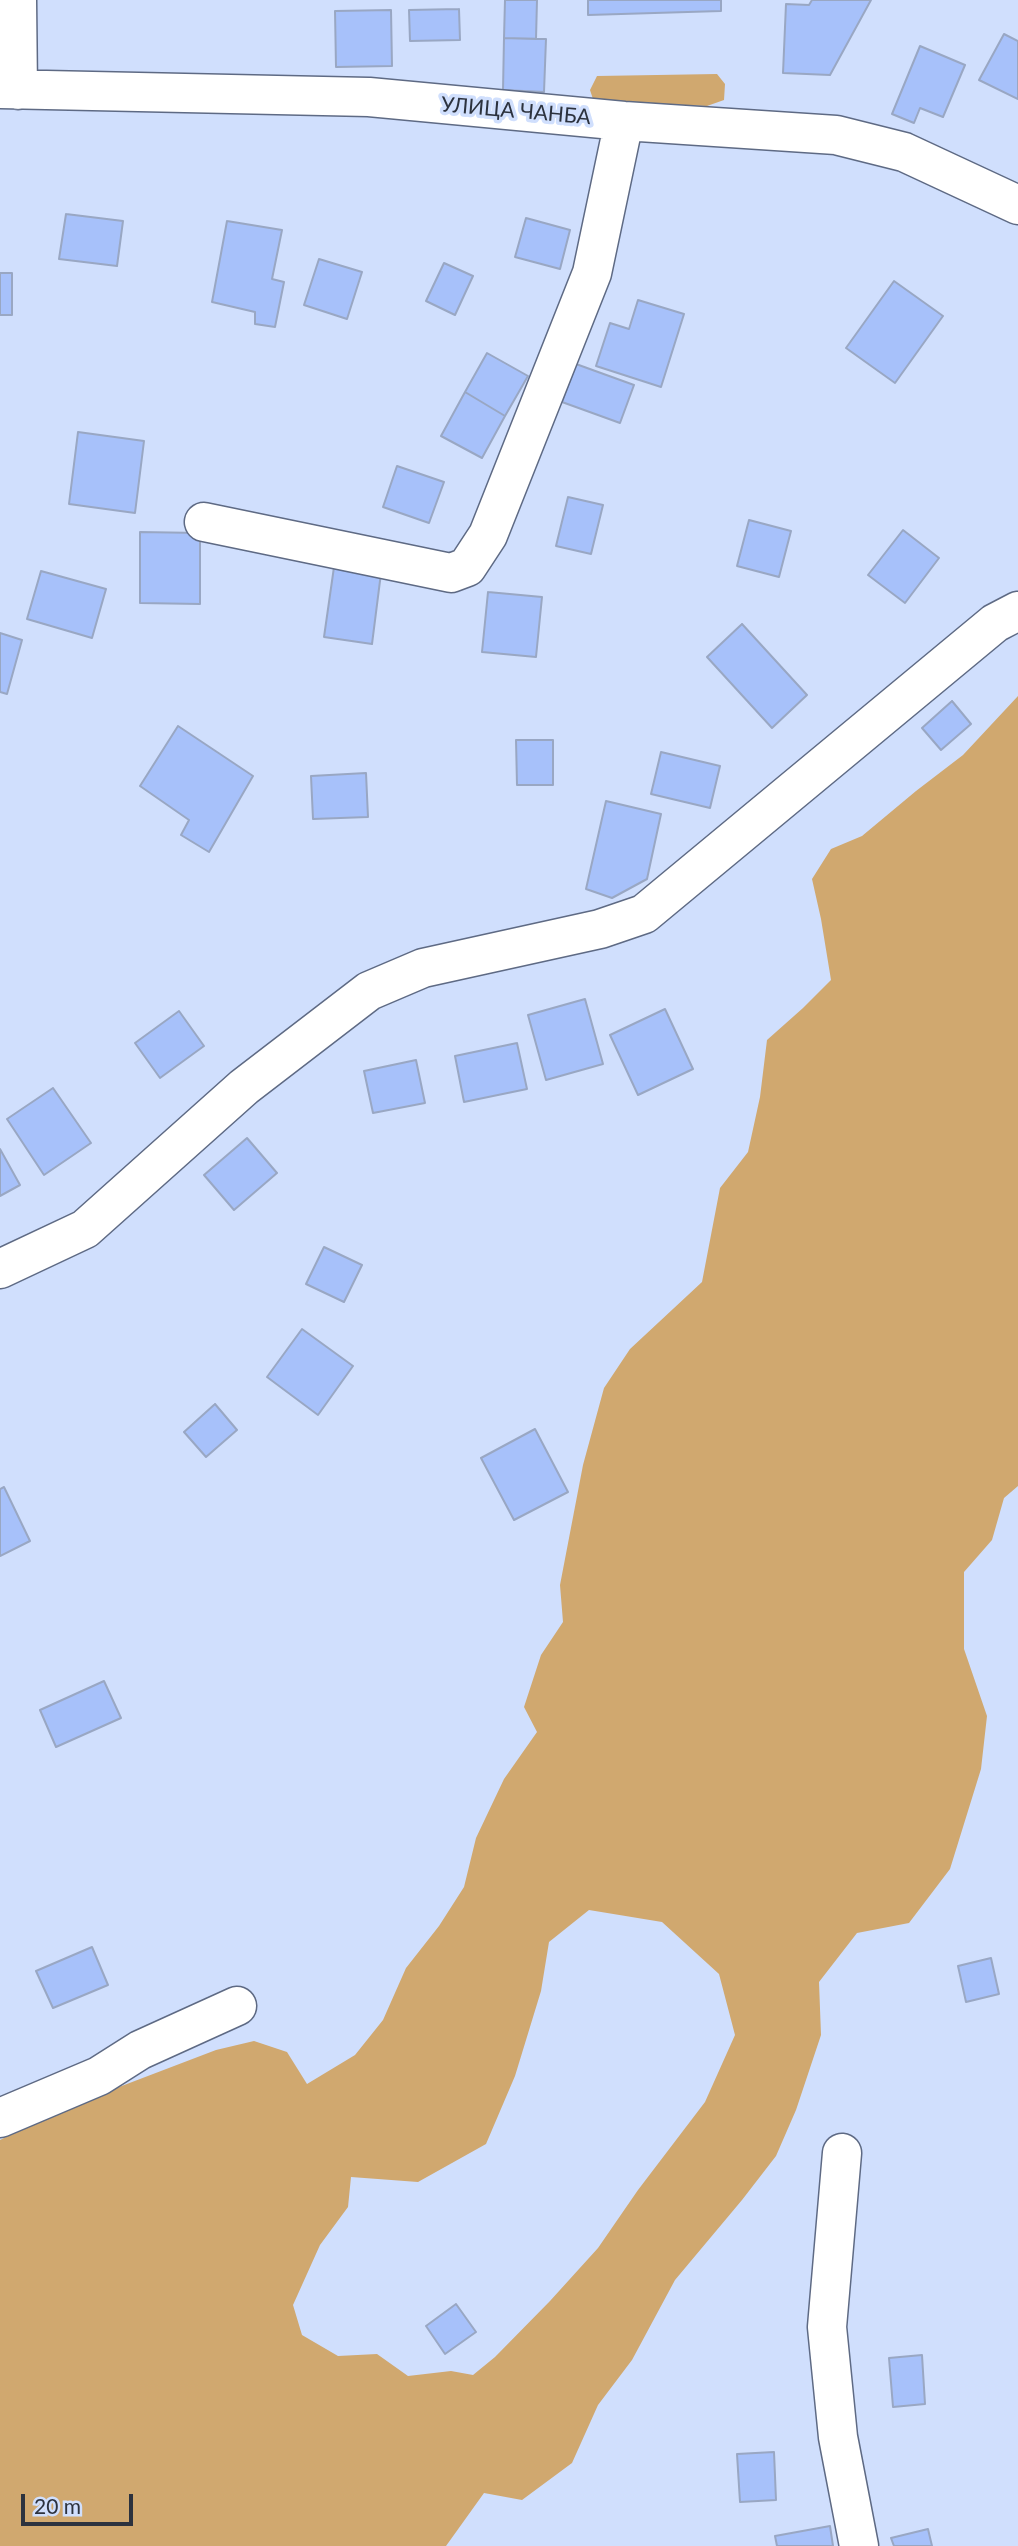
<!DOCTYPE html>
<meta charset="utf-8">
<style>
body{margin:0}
#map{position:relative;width:1018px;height:2546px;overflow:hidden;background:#d0dffd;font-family:Lato,sans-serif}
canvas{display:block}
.scale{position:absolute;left:21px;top:2494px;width:112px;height:32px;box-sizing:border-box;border:4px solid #2c323e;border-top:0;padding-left:9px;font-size:21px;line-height:24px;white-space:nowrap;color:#2c323e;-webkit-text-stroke:5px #d0dffd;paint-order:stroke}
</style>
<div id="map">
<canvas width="1018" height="2546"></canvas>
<div class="scale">20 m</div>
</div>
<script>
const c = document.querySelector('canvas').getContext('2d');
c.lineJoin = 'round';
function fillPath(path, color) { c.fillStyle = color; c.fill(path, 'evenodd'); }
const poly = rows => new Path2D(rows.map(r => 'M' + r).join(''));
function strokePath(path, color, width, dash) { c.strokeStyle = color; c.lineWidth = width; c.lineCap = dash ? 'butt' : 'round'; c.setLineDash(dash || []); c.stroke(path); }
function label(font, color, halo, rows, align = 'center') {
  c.font = font + ' Lato,sans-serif'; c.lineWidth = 7; c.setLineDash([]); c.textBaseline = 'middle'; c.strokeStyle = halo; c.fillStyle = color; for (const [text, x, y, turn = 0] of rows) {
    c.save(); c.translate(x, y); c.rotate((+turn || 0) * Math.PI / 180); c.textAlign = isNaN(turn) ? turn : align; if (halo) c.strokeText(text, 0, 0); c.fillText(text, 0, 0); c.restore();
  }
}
const green = poly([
 [717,74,725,84,724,100,707,106,594,102,590,90,597,76],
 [1018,696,1018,1486,1004,1498,992,1540,964,1572,964,1649,987,1716,981,1769,950,1869,909,1923,857,1933,819,1982,821,2035,796,2110,776,2156,742,2200,675,2280,632,2360,598,2405,572,2463,522,2500,484,2493,446,2546,0,2546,0,2140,64,2108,216,2050,254,2041,287,2052,307,2084,355,2055,383,2020,406,1968,439,1926,464,1887,476,1838,504,1779,537,1732,524,1707,541,1655,563,1622,560,1585,583,1465,604,1388,630,1349,702,1282,720,1188,748,1152,760,1097,767,1040,803,1008,831,980,821,919,812,879,831,849,862,836,916,791,963,755],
 [589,1910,662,1922,719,1974,735,2035,705,2102,638,2190,598,2248,550,2301,495,2357,473,2375,451,2371,408,2376,377,2354,338,2356,302,2335,293,2305,320,2245,348,2207,351,2177,418,2182,486,2144,515,2076,541,1991,549,1942]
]);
const building = poly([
 [505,0,537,0,536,39,504,38,505,0],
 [588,0,721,0,721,11,588,15,588,0],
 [812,0,871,0,830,75,783,73,786,4,809,5,812,0],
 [459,9,460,40,410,41,409,10,459,9],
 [391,10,392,66,336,67,335,11,391,10],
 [1004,34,1018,41,1018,99,979,80,1004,34],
 [504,38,546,39,544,92,503,90,504,38],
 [920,46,965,65,943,117,920,108,914,123,892,114,920,46],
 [66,214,123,221,117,266,59,259,66,214],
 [526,218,570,230,560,269,515,257,526,218],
 [227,221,282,230,272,279,284,282,275,327,255,324,255,312,212,302,227,221],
 [319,259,362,272,347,319,304,305,319,259],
 [444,263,473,276,455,315,426,301,444,263],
 [0,273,12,273,12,315,0,315,0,273],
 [894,281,943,316,895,383,846,348,894,281],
 [638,300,684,314,661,387,596,366,610,323,629,329,638,300],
 [487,353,528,376,505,416,465,392,487,353],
 [576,364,634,385,620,423,562,402,576,364],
 [465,392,505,416,482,458,441,436,465,392],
 [78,432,144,441,135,513,69,504,78,432],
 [397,466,444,482,429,523,383,507,397,466],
 [568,497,603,505,591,554,556,546,568,497],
 [749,520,791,531,779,577,737,566,749,520],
 [903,530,939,558,905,603,868,575,903,530],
 [140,532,200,533,200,604,140,603,140,532],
 [334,567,381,573,372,644,324,637,334,567],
 [41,571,106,589,92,638,27,619,41,571],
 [488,592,542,597,536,657,482,652,488,592],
 [742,624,807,695,772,728,707,657,742,624],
 [0,633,22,640,7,694,0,692,0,633],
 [952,701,971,724,941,750,922,728,952,701],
 [178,726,253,776,209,852,181,835,189,820,140,786,178,726],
 [516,740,553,740,553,785,517,785,516,740],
 [661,752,720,766,710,808,651,794,661,752],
 [366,773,368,817,313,819,311,776,366,773],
 [606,801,661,814,647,879,612,898,586,889,606,801],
 [585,999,603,1064,546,1080,528,1015,585,999],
 [665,1009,693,1069,638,1095,610,1035,665,1009],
 [179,1011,204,1046,160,1078,135,1043,179,1011],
 [517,1043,527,1089,464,1102,455,1056,517,1043],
 [416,1060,425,1103,373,1113,364,1071,416,1060],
 [53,1088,91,1143,44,1175,7,1119,53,1088],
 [247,1138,277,1173,234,1210,204,1175,247,1138],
 [0,1149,20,1185,0,1196,0,1149],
 [324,1247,362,1265,344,1302,306,1284,324,1247],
 [302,1329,353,1366,318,1415,267,1377,302,1329],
 [215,1404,237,1430,206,1457,184,1432,215,1404],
 [535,1429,568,1492,514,1520,481,1458,535,1429],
 [4,1487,30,1541,0,1556,0,1489,4,1487],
 [104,1681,121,1718,56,1747,40,1710,104,1681],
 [92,1947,108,1985,53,2008,36,1971,92,1947],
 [991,1958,999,1994,966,2002,958,1966,991,1958],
 [456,2304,476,2332,445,2354,426,2326,456,2304],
 [922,2355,925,2404,893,2407,889,2358,922,2355],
 [774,2452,776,2500,740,2502,737,2454,774,2452],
 [830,2526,833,2546,777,2546,775,2536,830,2526],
 [928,2529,932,2546,894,2546,891,2538,928,2529]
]);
const minor = poly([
 [17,0,18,90],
 [0,89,369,97,624,121,836,135,904,152,1018,205],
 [204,522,451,573,467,567,488,535,592,273,624,121],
 [0,1269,85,1229,244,1087,369,991,423,968,600,929,644,914,995,623,1018,611],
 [0,2118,99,2076,140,2050,237,2006],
 [842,2153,827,2327,838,2437,859,2546]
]);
const streetNames = [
 ["УЛИЦА ЧАНБА",516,111,5]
];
fillPath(green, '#d0a86f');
fillPath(building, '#a7c1fa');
strokePath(building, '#99a7c3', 2);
strokePath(minor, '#5e6a84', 41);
strokePath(minor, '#fff', 38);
label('21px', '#2c323e', '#d0dffd', streetNames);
</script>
